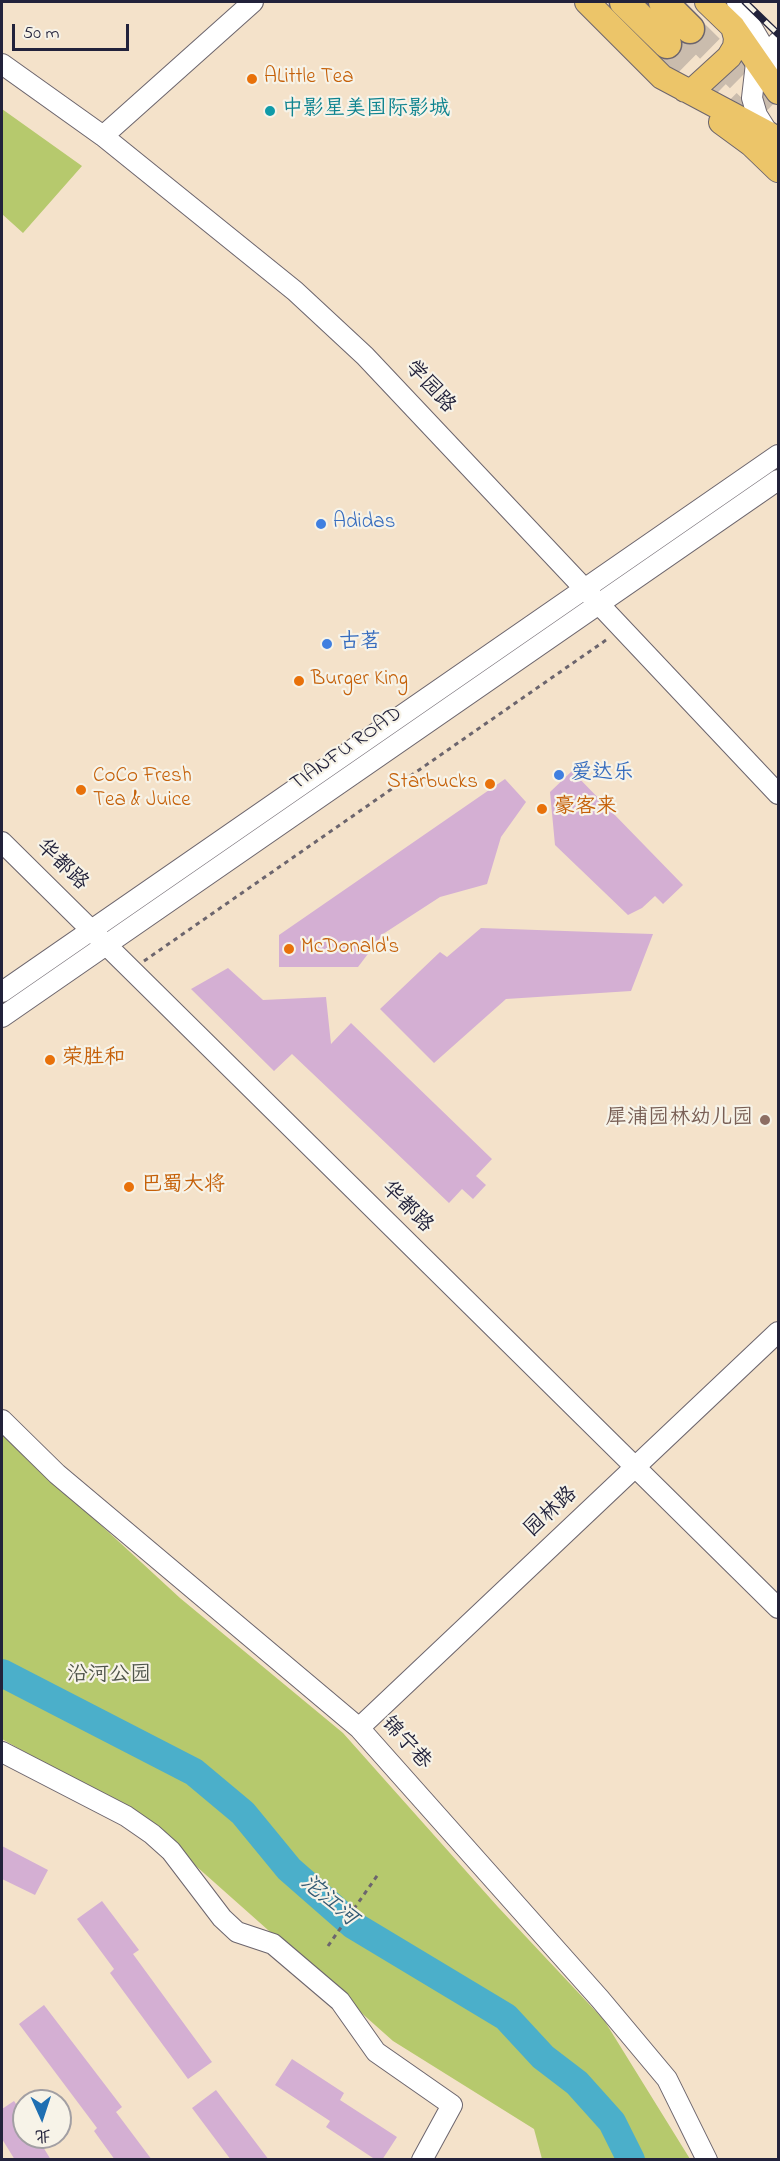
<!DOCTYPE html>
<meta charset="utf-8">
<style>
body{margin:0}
#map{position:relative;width:780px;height:2161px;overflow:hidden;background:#f4e2ca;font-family:"Indie Flower","LXGW WenKai TC",sans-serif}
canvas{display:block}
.frame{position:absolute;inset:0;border:3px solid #22223b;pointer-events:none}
.north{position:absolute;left:12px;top:2089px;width:60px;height:60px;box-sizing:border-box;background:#f7f3e8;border:2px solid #a29fa3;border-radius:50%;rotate:177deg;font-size:16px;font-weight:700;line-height:24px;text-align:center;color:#22223b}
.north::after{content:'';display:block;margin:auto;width:21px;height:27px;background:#1f6fb2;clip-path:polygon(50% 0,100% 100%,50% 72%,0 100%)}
.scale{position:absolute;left:12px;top:24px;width:117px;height:27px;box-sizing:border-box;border:3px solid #22223b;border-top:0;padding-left:8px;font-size:18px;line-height:21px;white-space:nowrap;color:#22223b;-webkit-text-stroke:4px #f7f3e8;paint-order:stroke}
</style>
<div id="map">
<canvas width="780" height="2161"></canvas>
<div class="frame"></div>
<div class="north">北</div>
<div class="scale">50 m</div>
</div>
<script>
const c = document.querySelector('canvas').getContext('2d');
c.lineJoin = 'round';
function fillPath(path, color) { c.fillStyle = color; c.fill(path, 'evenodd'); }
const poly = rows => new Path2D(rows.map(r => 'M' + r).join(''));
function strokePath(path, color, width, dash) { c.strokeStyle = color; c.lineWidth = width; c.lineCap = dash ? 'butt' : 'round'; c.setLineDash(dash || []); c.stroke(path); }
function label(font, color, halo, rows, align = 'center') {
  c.font = font + ' "Indie Flower","LXGW WenKai TC",sans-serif'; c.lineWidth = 4.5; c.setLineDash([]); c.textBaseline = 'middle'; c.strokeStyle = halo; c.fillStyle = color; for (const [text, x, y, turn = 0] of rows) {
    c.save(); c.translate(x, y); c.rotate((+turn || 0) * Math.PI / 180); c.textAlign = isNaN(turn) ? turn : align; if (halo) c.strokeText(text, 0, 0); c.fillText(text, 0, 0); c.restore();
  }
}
const green = poly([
 [2,109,82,166,23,233,2,214],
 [2,1434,180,1598,343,1733,498,1907,604,2020,690,2159,542,2159,534,2129,393,2041,143,1819,2,1739]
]);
const river = poly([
 [2,1673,194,1772,243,1813,289,1869,353,1925,506,2017,543,2057,577,2083,612,2122,631,2160]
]);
const building = poly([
 [572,771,683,885,663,904,655,896,642,908,628,915,555,845,550,792],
 [505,779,526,802,501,837,487,884,440,897,383,934,358,967,279,967,279,935],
 [481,928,621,933,653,934,631,991,506,999,434,1063,380,1009,440,952,447,957],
 [228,968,263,1000,326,997,331,1044,351,1023,492,1159,476,1176,486,1185,473,1199,462,1189,449,1203,292,1054,274,1071,191,989],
 [2,1846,48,1870,35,1895,2,1879],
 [102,1901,139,1950,133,1954,212,2062,188,2079,110,1973,114,1969,77,1919],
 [44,2005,122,2107,116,2112,152,2160,115,2160,94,2131,97,2128,19,2024],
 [292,2059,344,2093,340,2100,397,2137,382,2160,376,2160,326,2127,330,2121,275,2085],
 [216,2090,269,2160,231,2160,192,2108],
 [14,2101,24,2116,24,2137,37,2137,51,2160,15,2160,2,2139,2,2109]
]);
const highwayTunnel = poly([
 [690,29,778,116],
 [667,44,742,118]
]);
const path = poly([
 [144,961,609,638],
 [328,1946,379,1873]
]);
const minor = poly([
 [737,2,778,72],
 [2,64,103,136,295,291,365,356,778,794],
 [769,134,757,115,752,98,756,63,768,54,778,42],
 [103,136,253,2],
 [2,842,778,1608],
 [2,992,778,455],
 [2,1017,778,480],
 [2,1420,57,1474,359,1728,600,1999,667,2079,707,2160],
 [359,1728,778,1332],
 [2,1752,126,1816,152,1834,171,1851,222,1918,237,1932,273,1944,340,2001,376,2052,452,2105,422,2160]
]);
const major = poly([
 [587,2,662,77,769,134,778,143],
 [707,2,733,27,778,92],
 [685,90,694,89,729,57,735,47,736,38,733,27],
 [721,122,751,144,778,170]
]);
const highway = poly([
 [624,2,667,44],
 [663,2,690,29]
]);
const rail = poly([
 [745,2,778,34]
]);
const markers = [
 [252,79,6,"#e8710a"],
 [270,111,6,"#0f9aa8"],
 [321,524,6,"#3f7fe0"],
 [327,644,6,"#3f7fe0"],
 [299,681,6,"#e8710a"],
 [559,775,6,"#3f7fe0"],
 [490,784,6,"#e8710a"],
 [81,790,6,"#e8710a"],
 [542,809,6,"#e8710a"],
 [289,949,6,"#e8710a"],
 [50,1060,6,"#e8710a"],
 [765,1120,6,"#8d6e63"],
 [129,1187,6,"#e8710a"]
];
const foodNames = [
 ["ALittle Tea",264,79],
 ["Burger King",311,681],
 ["CoCo Fresh",93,778],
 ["Tea & Juice",93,802],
 ["Starbucks",478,784,"right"],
 ["豪客来",554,809],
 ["McDonald's",301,949],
 ["荣胜和",62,1060],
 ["巴蜀大将",141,1187]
];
const cultureNames = [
 ["中影星美国际影城",282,111]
];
const streetNames = [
 ["学园路",429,388,47],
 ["TIANFU ROAD",347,750,-35],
 ["华都路",61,866,44],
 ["华都路",406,1208,45],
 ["园林路",552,1513,-43],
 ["锦宁巷",405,1744,48]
];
const shopNames = [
 ["Adidas",333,524],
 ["古茗",339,644],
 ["爱达乐",571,775]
];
const educationNames = [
 ["犀浦园林幼儿园",753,1120]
];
const parkNames = [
 ["沿河公园",109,1677]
];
const waterNames = [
 ["沱江河",328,1902,40]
];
fillPath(green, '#b6c96d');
strokePath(river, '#4bafca', 28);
fillPath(building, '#d4afd3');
strokePath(highwayTunnel, '#cabcad', 28, [28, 14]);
strokePath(minor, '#6c656d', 22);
strokePath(major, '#6c656d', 26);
strokePath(highway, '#6c656d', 31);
strokePath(path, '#6c656d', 3, [4.5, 4.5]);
strokePath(minor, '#fff', 20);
strokePath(major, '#ecc569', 24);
strokePath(highway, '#ecc569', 28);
strokePath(rail, '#22223b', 7);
strokePath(rail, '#f7f3e8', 4.5, [14]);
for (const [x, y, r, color] of markers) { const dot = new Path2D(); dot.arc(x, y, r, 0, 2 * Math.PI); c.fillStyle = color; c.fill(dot); strokePath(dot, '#f7f3e8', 2); }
label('21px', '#c56008', '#f7f3e8', foodNames, 'left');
label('21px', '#0d838f', '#f7f3e8', cultureNames, 'left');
label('21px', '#22223b', '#f7f3e8', streetNames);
label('21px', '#366cbe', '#f7f3e8', shopNames, 'left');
label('21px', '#785e54', '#f7f3e8', educationNames, 'right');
label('21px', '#4e544a', '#f7f3e8', parkNames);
label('italic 22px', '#325a74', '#f7f3e8', waterNames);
</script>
